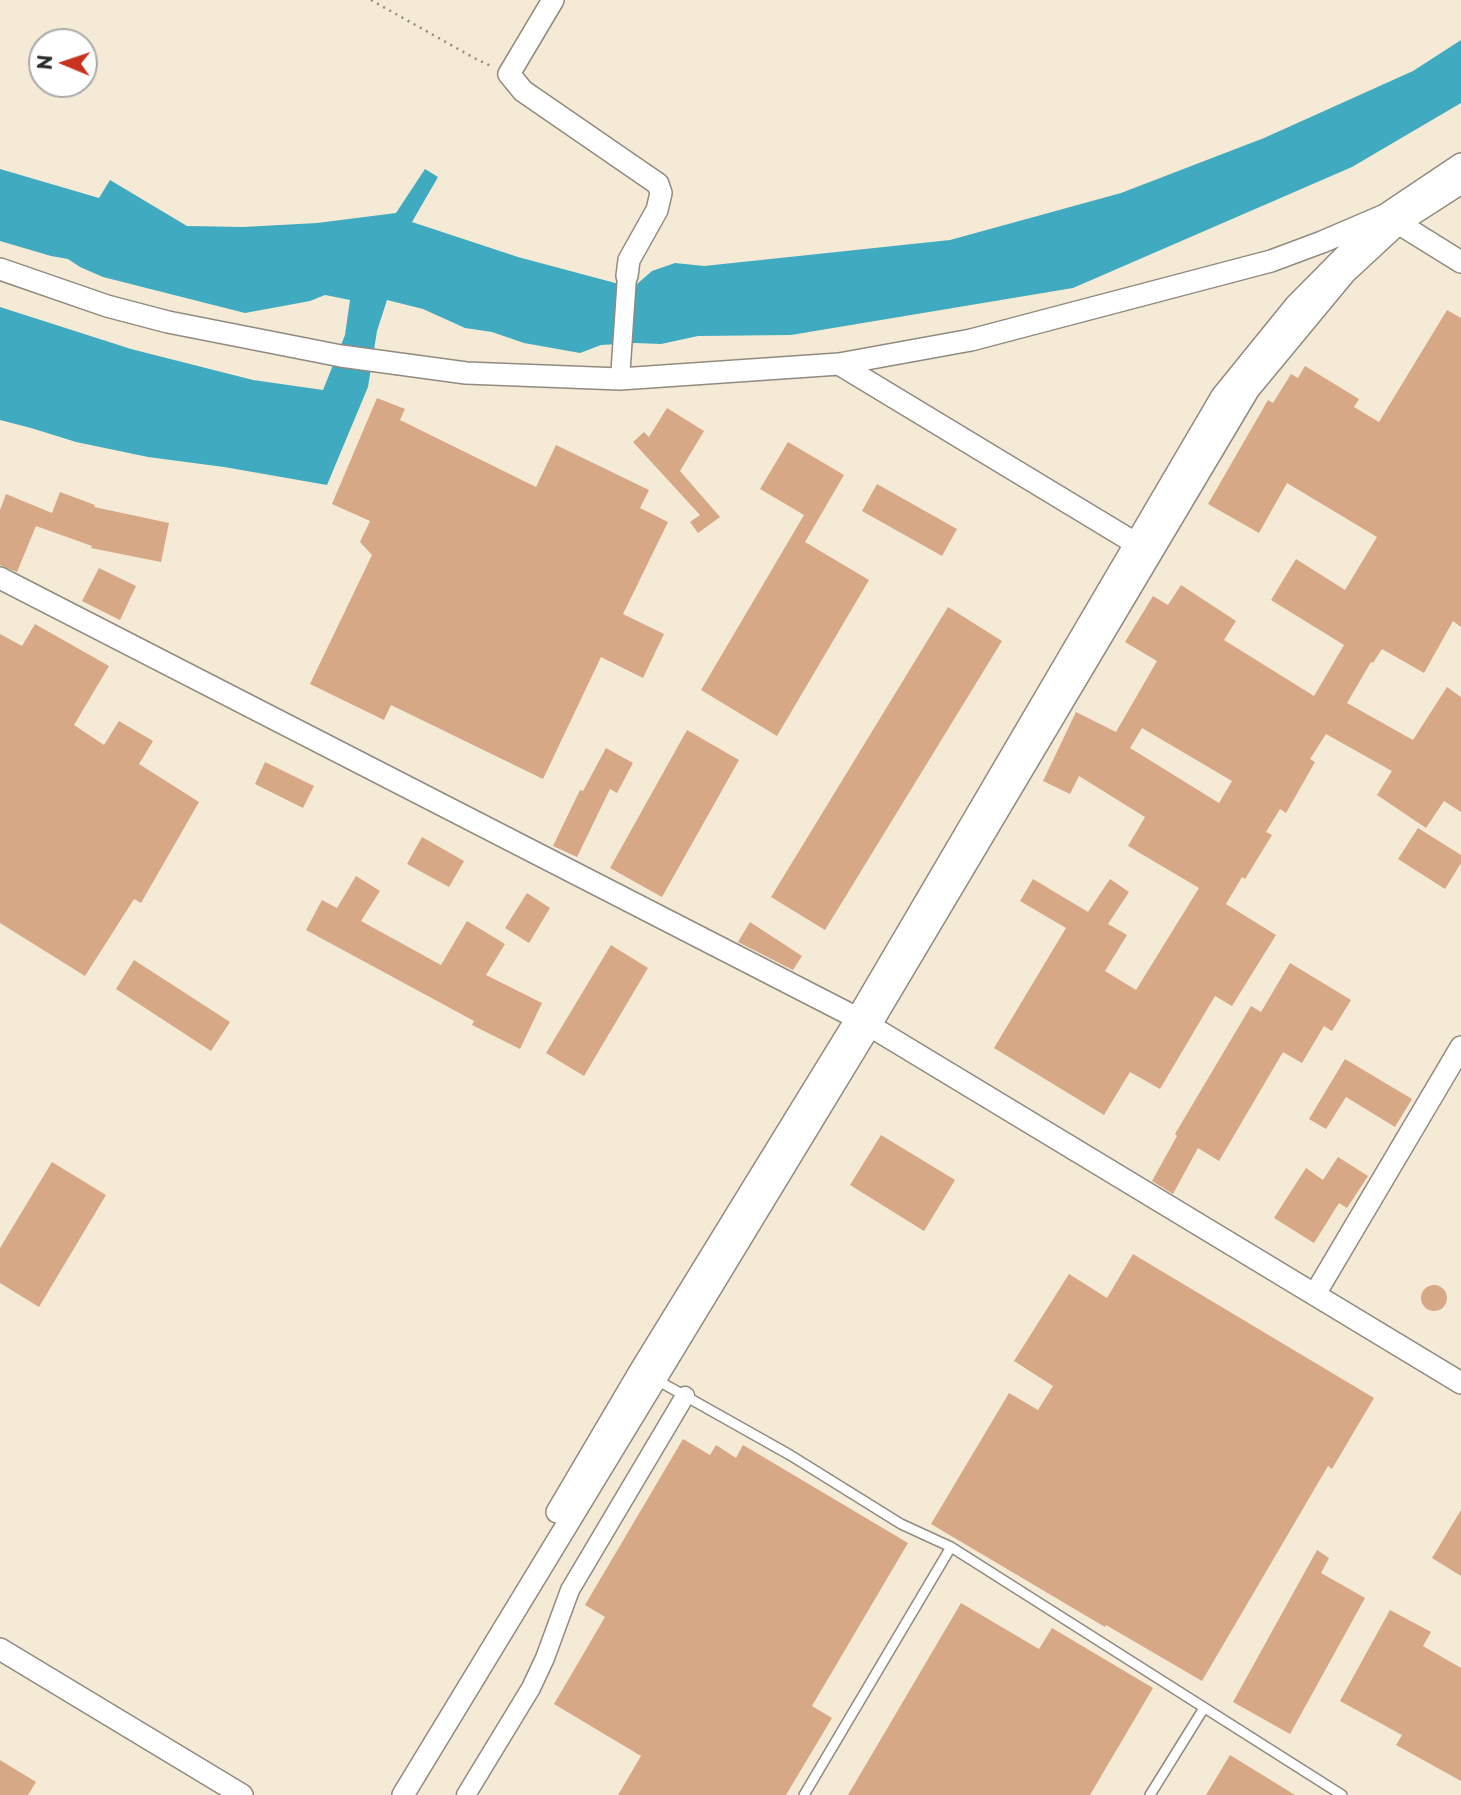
<!DOCTYPE html>
<style>
body{margin:0}
#map{position:relative;width:1461px;height:1795px;overflow:hidden;background:#f5ead5;font-family:"Playpen Sans",sans-serif}
canvas{display:block}
.north{position:absolute;left:28px;top:28px;width:70px;height:70px;box-sizing:border-box;background:#fff;border:2px solid #aaa;border-radius:50%;rotate:272deg;font-size:19px;font-weight:700;line-height:28px;text-align:center;color:#2b2b2b}
.north::after{content:'';display:block;margin:auto;width:24px;height:32px;background:#c8321e;clip-path:polygon(50% 0,100% 100%,50% 72%,0 100%)}
</style>
<div id="map">
<canvas width="1461" height="1795"></canvas>
<div class="north">N</div>
</div>
<script>
const c = document.querySelector('canvas').getContext('2d');
c.lineJoin = 'round';
function fillPath(path, color) { c.fillStyle = color; c.fill(path, 'evenodd'); }
const poly = rows => new Path2D(rows.map(r => 'M' + r).join(''));
function strokePath(path, color, width, dash) { c.strokeStyle = color; c.lineWidth = width; c.lineCap = dash ? 'butt' : 'round'; c.setLineDash(dash || []); c.stroke(path); }
const water = poly([
 [1461,40,1461,103,1352,167,1073,288,791,335,698,336,661,344,635,343,601,345,580,353,524,343,492,332,465,328,423,309,387,300,377,331,368,387,327,485,224,467,148,457,76,442,31,428,0,420,0,307,131,349,253,380,323,390,345,335,350,300,325,295,310,301,245,313,103,277,80,267,68,259,51,256,0,241,0,169,99,198,110,180,187,226,243,227,317,223,396,213,425,169,438,177,412,222,518,257,619,284,637,284,652,271,675,263,704,266,950,240,1121,193,1264,138,1413,71]
]);
const building = poly([
 [1447,310,1461,318,1461,627,1453,621,1424,673,1382,649,1373,663,1371,662,1347,703,1413,740,1447,687,1461,697,1461,812,1444,801,1426,828,1377,795,1392,771,1326,734,1310,759,1315,762,1286,813,1280,809,1266,832,1272,835,1245,879,1242,877,1226,904,1276,935,1232,1006,1215,996,1160,1089,1130,1072,1104,1115,994,1048,1066,928,1020,901,1033,879,1088,912,1110,879,1129,892,1108,924,1127,935,1105,971,1136,990,1199,888,1128,846,1145,817,1079,776,1070,794,1043,781,1076,712,1116,732,1157,661,1125,642,1153,596,1168,605,1181,585,1236,621,1224,640,1314,696,1344,645,1271,600,1296,559,1345,590,1377,537,1287,483,1259,533,1208,504,1268,400,1273,403,1291,374,1298,378,1305,366,1359,399,1354,407,1379,422],
 [1142,728,1232,781,1219,803,1130,748],
 [377,398,405,409,400,420,536,487,556,445,649,490,640,508,668,522,623,614,664,634,643,678,601,657,543,779,391,705,384,720,310,684,372,555,360,542,370,521,332,504],
 [667,408,704,431,680,471,720,517,698,533,690,522,700,515,633,442,644,432,649,437],
 [788,442,844,475,805,542,869,580,777,736,701,690,804,515,760,489],
 [877,484,957,529,942,556,862,511],
 [60,492,95,505,94,507,169,523,161,562,91,548,92,546,36,526,17,572,0,565,0,510,6,494,52,513],
 [99,568,136,586,120,620,82,601],
 [948,607,1002,641,825,930,771,897],
 [35,624,109,666,74,725,104,745,119,721,153,741,139,764,199,802,141,903,134,899,85,976,0,923,0,634,22,646],
 [687,730,739,760,662,897,610,868],
 [606,748,633,763,617,793,610,789,577,857,553,846,580,790,583,791],
 [265,762,314,786,303,808,255,784],
 [1418,828,1461,855,1461,863,1445,889,1398,859],
 [422,837,464,861,449,887,407,864],
 [356,876,380,891,361,921,441,965,467,921,505,944,486,975,542,1003,520,1049,472,1025,474,1021,306,930,322,900,337,908],
 [527,893,550,908,529,943,505,928],
 [750,922,802,956,793,970,738,942],
 [611,945,648,968,584,1076,546,1053],
 [134,960,230,1022,211,1051,116,989],
 [1290,963,1351,1000,1332,1031,1324,1026,1302,1063,1283,1052,1219,1161,1198,1148,1173,1194,1152,1181,1177,1136,1175,1134,1251,1006,1261,1012],
 [1345,1059,1412,1099,1395,1127,1346,1097,1326,1129,1309,1119],
 [881,1135,955,1180,924,1231,850,1185],
 [1338,1157,1368,1176,1347,1208,1339,1203,1314,1243,1274,1218,1306,1168,1323,1180],
 [52,1162,106,1195,39,1307,0,1283,0,1248],
 [1133,1254,1374,1398,1332,1469,1328,1466,1202,1681,1106,1625,1105,1627,931,1524,1009,1393,1038,1410,1053,1386,1014,1361,1069,1274,1107,1298],
 '1421 1298a13 13 0 1 1 26 0a13 13 0 1 1-26 0Z',
 [683,1439,710,1455,716,1445,736,1458,743,1445,908,1543,812,1706,832,1718,786,1795,618,1795,641,1756,554,1704,605,1617,585,1605],
 [1461,1510,1461,1576,1432,1558],
 [1317,1550,1329,1558,1321,1573,1365,1598,1290,1734,1233,1702],
 [961,1603,1039,1649,1052,1628,1153,1688,1090,1795,848,1795],
 [1390,1610,1431,1632,1423,1646,1461,1668,1461,1781,1396,1745,1402,1735,1340,1701],
 [1230,1755,1295,1795,1206,1795],
 [0,1760,36,1782,28,1795,0,1795]
]);
const path = poly([
 [371,0,476,59,493,67]
]);
const service = poly([
 [655,1379,790,1455,901,1524,951,1547,1342,1795],
 [804,1795,951,1547],
 [1150,1795,1204,1708]
]);
const minor = poly([
 [620,379,627,276],
 [466,1795,531,1688,545,1658,570,1590,685,1396]
]);
const tertiary = poly([
 [553,0,509,74,523,91,658,184,661,193,657,210,629,260,627,276],
 [1390,218,1461,262],
 [0,269,107,306,168,322,341,356,466,373,620,379,839,364,971,340,1271,261,1322,242,1385,215,1461,164],
 [839,364,1135,543],
 [0,578,857,1018,1461,1383],
 [1315,1294,1461,1047],
 [557,1512,640,1371,857,1018,1222,396,1295,306,1385,215],
 [0,1649,242,1795],
 [403,1795,870,1026,1249,389,1345,273,1399,223,1461,183]
]);
fillPath(water, '#40abc0');
fillPath(building, '#d7a885');
strokePath(service, '#908a80', 12);
strokePath(minor, '#908a80', 21);
strokePath(tertiary, '#908a80', 24);
strokePath(path, '#908a80', 2.5, [2, 5]);
strokePath(service, '#fff', 9);
strokePath(minor, '#fff', 18);
strokePath(tertiary, '#fff', 21);
</script>
